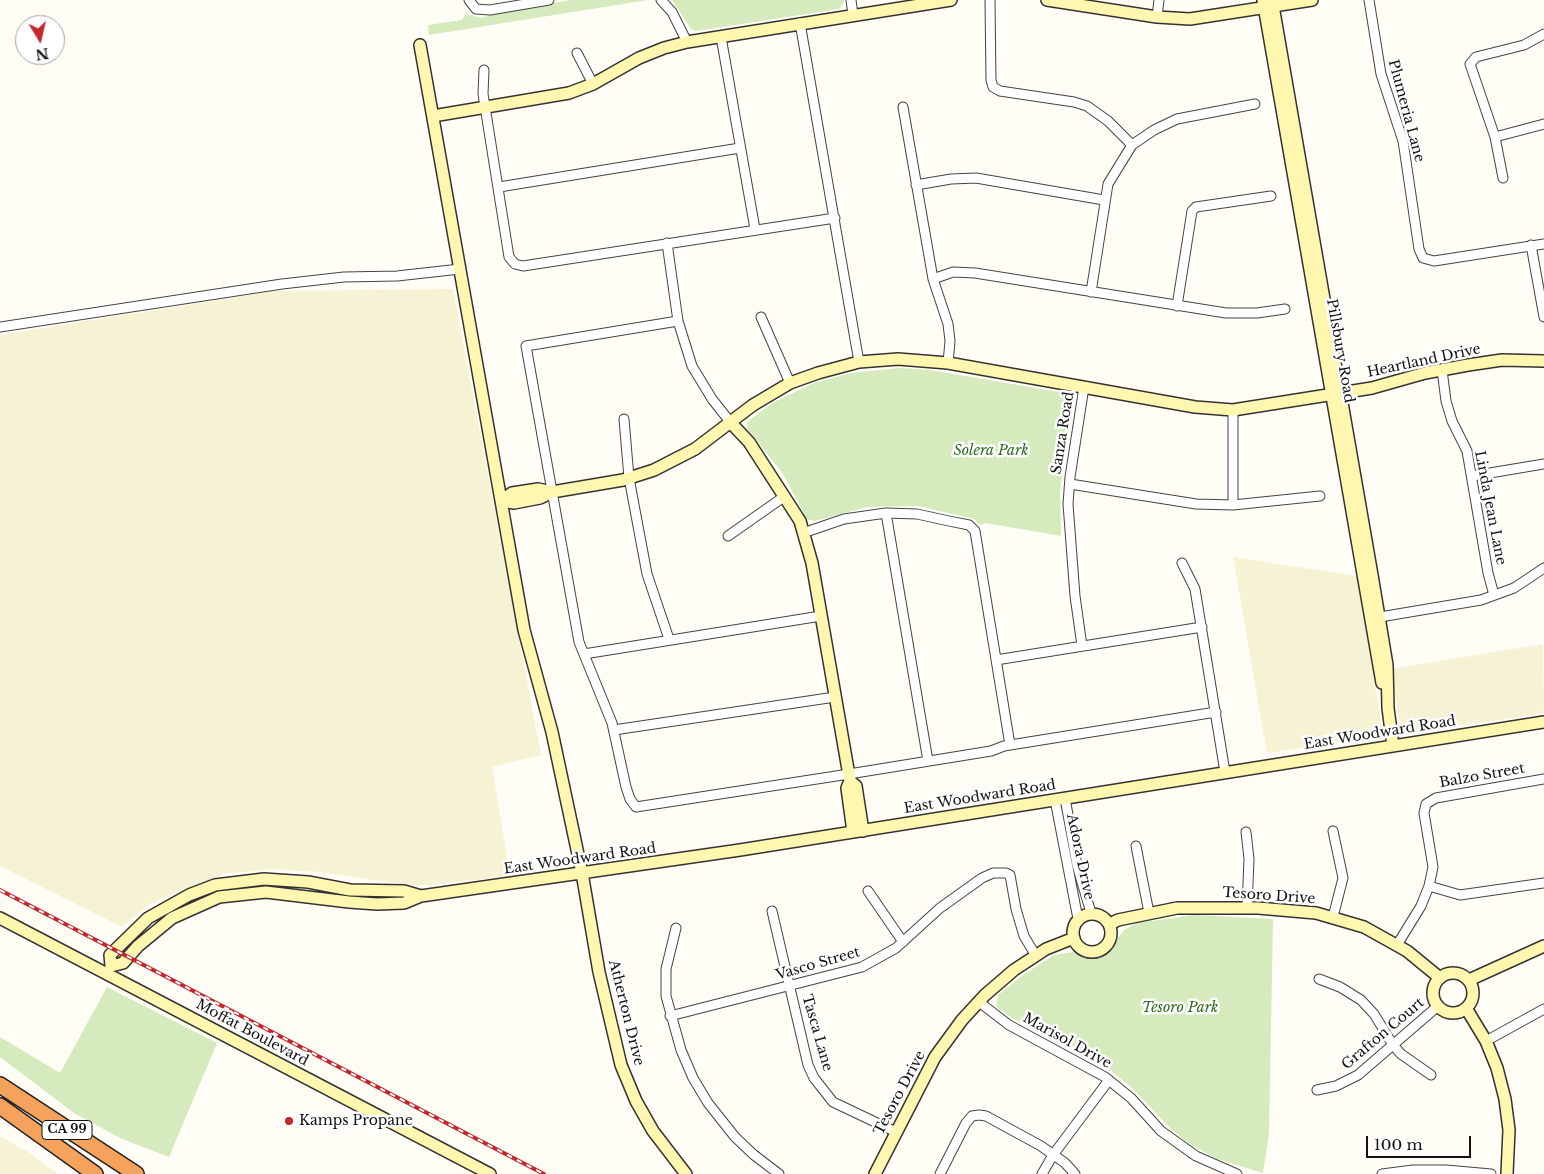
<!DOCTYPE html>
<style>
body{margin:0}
#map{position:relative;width:1544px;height:1174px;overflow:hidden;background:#fffdf5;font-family:"Libre Baskerville",serif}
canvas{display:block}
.north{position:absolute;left:15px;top:15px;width:50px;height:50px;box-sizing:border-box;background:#fff;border:1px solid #a0a0a0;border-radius:50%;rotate:171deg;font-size:14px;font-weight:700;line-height:20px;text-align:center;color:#111}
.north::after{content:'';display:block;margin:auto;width:18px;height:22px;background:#c4262e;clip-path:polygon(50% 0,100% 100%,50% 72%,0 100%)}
.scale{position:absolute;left:1366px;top:1136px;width:105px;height:22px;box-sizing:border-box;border:2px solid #111;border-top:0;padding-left:6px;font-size:15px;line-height:18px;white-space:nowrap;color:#111;-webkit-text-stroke:4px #fff;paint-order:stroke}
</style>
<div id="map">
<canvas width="1544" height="1174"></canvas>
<div class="north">N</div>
<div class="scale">100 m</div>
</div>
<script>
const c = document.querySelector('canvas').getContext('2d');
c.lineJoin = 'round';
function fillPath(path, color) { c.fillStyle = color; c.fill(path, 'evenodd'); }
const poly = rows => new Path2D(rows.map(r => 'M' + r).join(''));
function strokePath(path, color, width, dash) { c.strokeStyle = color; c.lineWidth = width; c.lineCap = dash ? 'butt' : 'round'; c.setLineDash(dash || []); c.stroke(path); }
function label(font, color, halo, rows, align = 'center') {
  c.font = font + ' "Libre Baskerville",serif'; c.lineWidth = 5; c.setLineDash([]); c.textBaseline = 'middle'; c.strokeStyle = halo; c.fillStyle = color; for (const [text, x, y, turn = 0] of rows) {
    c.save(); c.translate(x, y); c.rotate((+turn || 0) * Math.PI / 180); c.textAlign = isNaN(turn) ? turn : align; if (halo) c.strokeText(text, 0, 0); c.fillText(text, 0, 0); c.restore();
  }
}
const farmland = poly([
 [453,289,541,755,492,767,510,876,417,886,318,872,272,869,224,874,184,889,148,905,122,927,0,866,0,335,275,291],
 [1233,557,1357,576,1383,733,1378,736,1267,753],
 [1543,644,1544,713,1402,735,1391,673,1392,669],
 [0,1136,30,1153,58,1174,0,1174]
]);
const green = poly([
 [572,0,648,0,429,35,428,25,462,20,466,14,482,18,500,11],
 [672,0,844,0,844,2,839,9,696,31,691,29],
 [900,368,930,370,1071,394,1073,400,1060,490,1061,536,986,523,980,525,974,519,918,506,867,507,815,521,807,519,783,474,748,429,747,422,774,402,814,383,851,373],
 [1194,915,1273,919,1269,1134,1263,1173,1217,1159,1187,1142,1172,1130,1131,1087,1111,1071,1087,1056,1012,1018,996,1006,998,995,1023,975,1054,955,1073,952,1090,956,1100,955,1110,949,1124,930,1137,923],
 [107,987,217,1043,169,1157,120,1138,74,1113,0,1057,0,1037,60,1073]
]);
const street = poly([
 [469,0,476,9,490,10,549,0],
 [661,0,672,12,687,42],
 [851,0,853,15],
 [990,0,991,80,993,87,1000,91,1074,102,1087,106,1108,121,1132,145,1108,184,1091,292],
 [1369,0,1381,74,1403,141,1419,249,1423,258,1434,261,1544,244],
 [1157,17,1159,0],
 [800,23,859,362],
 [721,37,755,229],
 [577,53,593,84],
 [484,70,483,94,509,257,515,264,523,266,835,218],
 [903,107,933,279,948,324,950,341,948,363],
 [1495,137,1544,124],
 [1132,145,1154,130,1177,119,1255,104],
 [1503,178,1495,137,1470,64,1476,57,1524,45,1544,34],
 [916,185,951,179,976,178,1104,200],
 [499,187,740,148],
 [667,243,678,321,692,366,712,399,731,423],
 [1531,245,1544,317],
 [933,279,953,272,975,273,1226,313,1257,313,1285,309],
 [1177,306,1192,211,1196,207,1271,196],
 [761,317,790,383],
 [678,321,526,346,579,642,612,723,626,787,630,799,636,807,849,774,991,751,1004,746,1216,712],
 [0,327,282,284,344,277,397,276,460,269],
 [1442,370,1446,401,1452,421,1467,451,1488,573,1494,595],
 [624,419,629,478,647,574,669,639],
 [1472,476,1544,464],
 [1070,484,1196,504,1233,505,1233,410],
 [1233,505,1320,496],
 [886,513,928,761],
 [803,533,844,519,886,513,917,514,949,521,969,525,975,531,1010,745],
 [728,536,785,496],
 [1182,563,1195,589,1225,772],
 [1374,618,1481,600,1514,588,1544,568],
 [1082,646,1075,596,1068,504,1070,477,1084,387],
 [584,654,821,616],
 [996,660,1202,627],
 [614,730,835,697],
 [1065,798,1077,865,1091,913],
 [1055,800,1078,919],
 [1333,831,1343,878,1333,917],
 [1246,832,1249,859,1247,908],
 [1136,846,1149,913],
 [1429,886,1460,895,1544,883],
 [868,891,903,942],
 [772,911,808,1065,814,1078,833,1102,896,1132],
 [676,928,666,969,666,996,681,1050,693,1078,708,1103,735,1137,754,1155,779,1174],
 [1397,945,1421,906,1429,886,1433,867,1424,813,1426,804,1436,798,1544,779],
 [1319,979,1340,987,1361,1000,1374,1014,1393,1045,1401,1054,1431,1075],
 [979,1002,1009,1025,1105,1077,1131,1098,1161,1131,1196,1156,1237,1174],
 [670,1016,862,967,896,948,940,908,982,878,993,873,1006,873,1010,875,1016,909,1024,936,1036,956],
 [1486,1041,1544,1009],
 [1317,1090,1336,1086,1358,1075,1438,1006],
 [940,1174,966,1123,972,1116,979,1115,986,1116,1041,1146,1065,1163,1075,1174],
 [1042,1174,1053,1155,1109,1080],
 [1382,1174,1413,1170,1446,1170,1491,1174]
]);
const secondary = poly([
 [1047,0,1157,17,1190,19,1312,0],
 [1263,0,1382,683],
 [1272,0,1372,575,1387,665,1388,708,1393,746],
 [420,45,524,630,552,732,582,873,599,972,621,1065,636,1101,653,1131,686,1174],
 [433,116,569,93,593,84,639,58,664,48,687,42,951,0],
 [731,423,749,442,800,521,812,563,850,781,847,788,853,832],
 [501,501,514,503,540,498,552,492,623,480,654,470,695,449,753,405,790,383,818,373,859,362,898,359,948,363,1195,407,1233,410,1372,388,1425,373,1468,365,1502,360,1544,361],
 [501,501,512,493,538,489,552,492],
 [850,781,856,786,863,831],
 '1073 933a19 19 0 1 1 38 0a19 19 0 1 1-38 0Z',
 [0,918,490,1174],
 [1110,924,1118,920,1177,908,1258,908,1316,913,1364,927,1407,951,1440,978],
 [111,966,123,963,138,946,172,918,219,897,266,892,349,902,377,904,404,903,421,896,740,850,1544,722],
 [111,966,110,955,148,918,189,895,215,885,264,879,308,882,350,890,404,891,421,896],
 '1433 993a20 20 0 1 1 40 0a20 20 0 1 1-40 0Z',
 [1469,980,1544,946],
 [1466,1008,1486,1041,1497,1068,1505,1099,1509,1130,1507,1174],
 [875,1174,935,1057,962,1020,985,995,1014,970,1046,949,1074,938]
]);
const highway = poly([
 [0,1085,136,1174],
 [0,1106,95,1174]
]);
const rail = poly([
 [0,890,544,1174]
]);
const markers = [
 [289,1121,5,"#c4262e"]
];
const shields = [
 [67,1130,50]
];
const shieldNames = [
 ["CA 99",67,1130]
];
const streetNames = [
 ["Plumeria Lane",1406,111,75],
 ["Pillsbury Road",1340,351,80],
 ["Heartland Drive",1424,361,-12],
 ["Sanza Road",1063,433,-81],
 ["Linda Jean Lane",1490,508,79],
 ["East Woodward Road",1380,733,-9],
 ["Balzo Street",1482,776,-10],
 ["East Woodward Road",980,797,-9],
 ["Adora Drive",1080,857,78],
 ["East Woodward Road",580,859,-8],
 ["Tesoro Drive",1269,896,4],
 ["Vasco Street",818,964,-16],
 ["Atherton Drive",626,1013,76],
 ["Moffat Boulevard",252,1033,28],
 ["Tasca Lane",817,1033,74],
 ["Grafton Court",1383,1034,-40],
 ["Marisol Drive",1067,1041,29],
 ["Tesoro Drive",900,1093,-62]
];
const parkNames = [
 ["Solera Park",991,451],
 ["Tesoro Park",1180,1008]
];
const poiNames = [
 ["Kamps Propane",299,1121]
];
fillPath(farmland, '#f6f3d4');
fillPath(green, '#d5ebbd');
strokePath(street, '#444', 11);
strokePath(secondary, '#333', 14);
strokePath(highway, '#222', 18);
strokePath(street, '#fff', 9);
strokePath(secondary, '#fff6b0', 11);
strokePath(highway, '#f5a25d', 15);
strokePath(rail, '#c4262e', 4);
strokePath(rail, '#fff', 2, [5.5]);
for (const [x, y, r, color] of markers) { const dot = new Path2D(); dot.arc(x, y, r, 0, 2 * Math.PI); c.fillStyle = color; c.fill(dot); strokePath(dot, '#fff', 2); }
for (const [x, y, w] of shields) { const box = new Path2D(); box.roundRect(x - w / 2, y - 9.5, w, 19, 4); c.fillStyle = '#fff'; c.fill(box); strokePath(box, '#111', 1); }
label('bold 12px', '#111', null, shieldNames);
label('14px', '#111', '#fff', streetNames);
label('italic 14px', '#2f6b1f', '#fff', parkNames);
label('14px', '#111', '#fff', poiNames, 'left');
</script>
